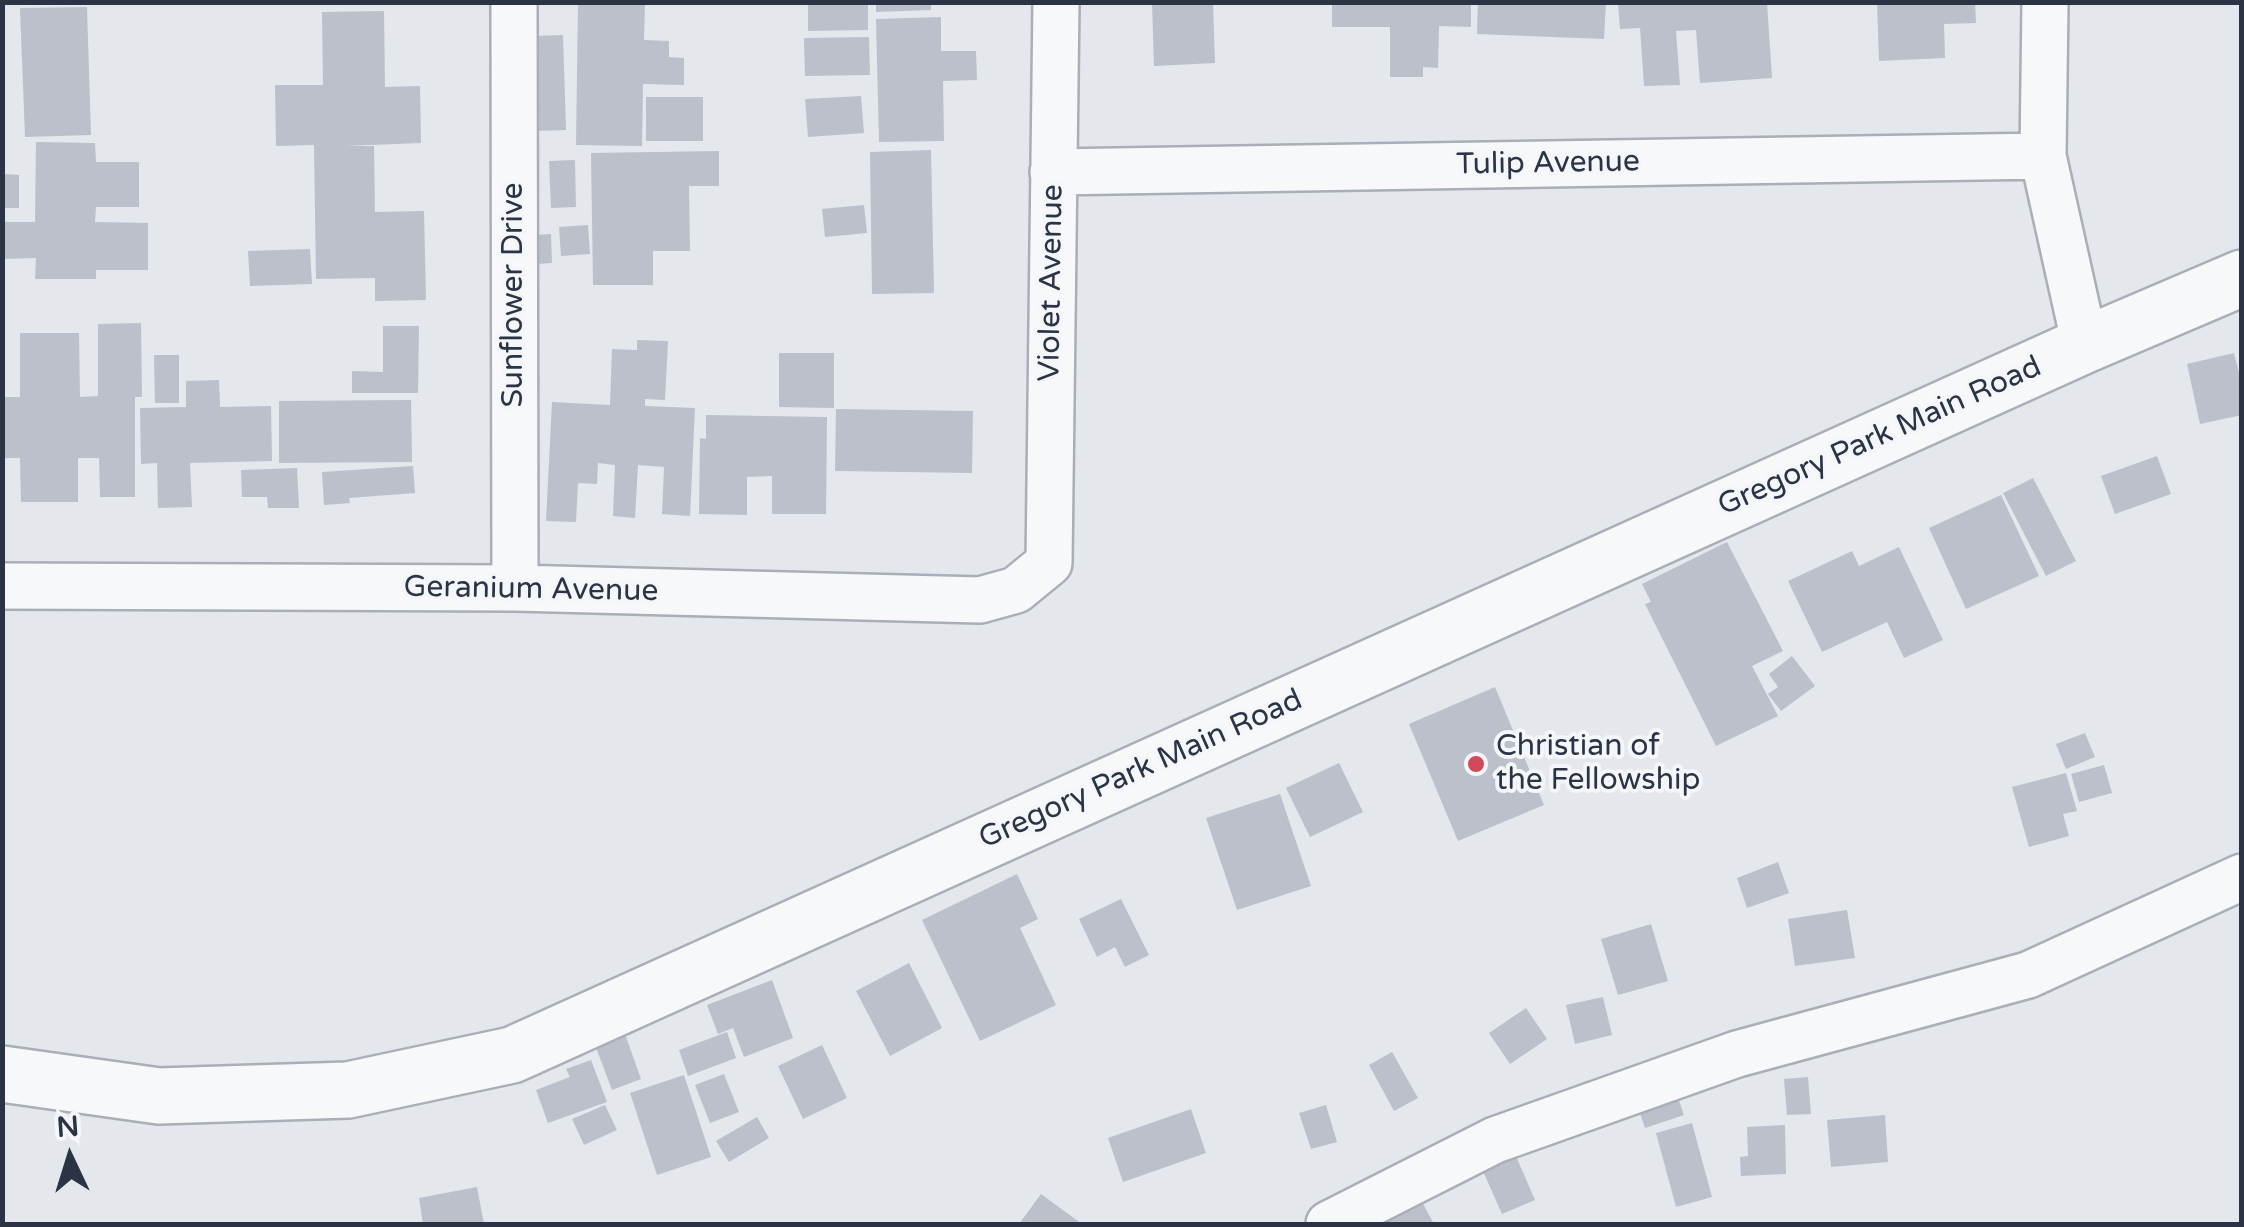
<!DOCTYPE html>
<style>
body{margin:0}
#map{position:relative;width:2244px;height:1227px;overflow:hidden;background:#e4e7ec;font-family:"Varela Round",sans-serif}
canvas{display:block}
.frame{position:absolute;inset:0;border:5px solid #2b3445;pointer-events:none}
.north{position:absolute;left:20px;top:1107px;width:100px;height:100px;-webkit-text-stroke:8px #f4f6f9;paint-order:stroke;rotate:356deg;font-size:28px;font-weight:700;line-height:40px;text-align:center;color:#2b3445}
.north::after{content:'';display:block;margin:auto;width:35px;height:45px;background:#2b3445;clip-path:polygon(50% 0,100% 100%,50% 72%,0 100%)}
</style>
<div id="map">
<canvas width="2244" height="1227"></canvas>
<div class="frame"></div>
<div class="north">N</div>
</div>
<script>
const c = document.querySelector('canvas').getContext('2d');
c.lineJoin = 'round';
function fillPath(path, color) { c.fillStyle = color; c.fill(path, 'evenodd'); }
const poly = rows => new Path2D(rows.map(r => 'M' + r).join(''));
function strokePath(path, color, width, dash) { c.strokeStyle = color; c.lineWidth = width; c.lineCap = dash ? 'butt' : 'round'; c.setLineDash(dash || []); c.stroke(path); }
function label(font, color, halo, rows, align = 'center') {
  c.font = font + ' "Varela Round",sans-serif'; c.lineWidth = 8; c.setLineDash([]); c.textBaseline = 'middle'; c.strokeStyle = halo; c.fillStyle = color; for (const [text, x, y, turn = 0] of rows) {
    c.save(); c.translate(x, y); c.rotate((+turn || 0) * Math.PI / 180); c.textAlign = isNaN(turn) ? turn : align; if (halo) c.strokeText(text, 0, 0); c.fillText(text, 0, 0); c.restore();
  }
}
const building = poly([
 [808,2,868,2,868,30,808,31],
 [876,2,931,2,931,10,876,12],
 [1152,2,1213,2,1215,63,1154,66],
 [1332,2,1471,2,1471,27,1439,26,1438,68,1423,67,1423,77,1390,77,1390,27,1332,27],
 [1478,2,1606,2,1604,39,1477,34],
 [1618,2,1767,2,1772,78,1700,83,1696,30,1676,31,1680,85,1644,86,1640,28,1620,29],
 [1877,2,1975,2,1976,23,1944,24,1945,58,1879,61],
 [578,3,645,4,644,40,669,41,669,57,684,58,684,85,643,84,642,146,576,145],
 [87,7,91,135,25,137,20,8],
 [384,11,385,87,420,86,421,143,345,146,374,146,375,212,424,211,426,300,375,301,375,278,316,279,314,145,276,146,275,85,323,85,322,12],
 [941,17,941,51,976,51,977,80,943,81,944,141,879,142,876,19],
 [563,35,566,130,534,131,531,36],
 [869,37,870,75,805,76,804,38],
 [861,96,864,133,808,137,805,99],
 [646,97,703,97,703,141,646,141],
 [36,142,95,143,96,162,139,162,139,207,96,207,95,222,148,223,148,270,96,270,96,279,35,279,36,258,2,259,2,222,35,222],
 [931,150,934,293,872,294,870,152],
 [719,151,719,186,689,186,690,251,653,251,653,285,593,285,591,153],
 [575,160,576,207,551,208,549,161],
 [3,174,19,175,19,208,3,208],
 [864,205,867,233,825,237,822,209],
 [588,225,590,254,561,256,559,227],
 [551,234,552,263,520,265,519,236],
 [310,249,312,284,250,286,248,251],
 [141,323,142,397,135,397,135,497,100,497,99,458,78,458,78,502,21,502,20,458,2,458,2,397,20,397,20,333,79,333,80,397,98,396,98,324],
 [383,326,419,326,418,393,352,393,352,371,383,372],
 [637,340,668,341,665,400,645,399,645,406,695,408,690,516,662,514,664,467,638,465,635,518,613,516,615,465,598,463,597,484,578,483,576,522,546,521,552,402,610,405,612,349,637,350],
 [779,353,834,353,834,408,779,407],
 [2234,353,2242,385,2242,415,2200,424,2187,364],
 [154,355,179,355,179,403,155,403],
 [219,380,220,407,271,406,272,461,190,463,192,507,158,508,157,463,141,464,140,408,186,407,186,381],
 [411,400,412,462,279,463,279,401],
 [836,409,973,411,972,473,835,471],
 [706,415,827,417,826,514,772,514,772,476,747,477,747,515,699,514,700,438,706,439],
 [2157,456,2171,494,2115,514,2101,476],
 [413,466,415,493,349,498,350,503,324,505,322,472],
 [297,468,299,508,268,508,267,497,242,497,241,470],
 [2033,478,2076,561,2046,576,2003,493],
 [2001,495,2039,576,1966,609,1929,528],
 [1727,542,1783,651,1752,666,1778,716,1716,746,1645,604,1651,602,1642,584],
 [1899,547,1943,640,1904,658,1887,622,1822,652,1788,581,1852,551,1859,566],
 [1792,656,1815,686,1781,711,1768,694,1778,687,1769,674],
 [1495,687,1544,805,1458,841,1409,724],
 [2085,733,2095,757,2066,769,2056,744],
 [1339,763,1363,812,1310,837,1286,788],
 [2104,765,2112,793,2079,802,2071,774],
 [2066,773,2077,811,2063,814,2069,836,2029,847,2012,787],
 [1280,794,1311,886,1237,910,1206,818],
 [1778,862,1789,893,1747,908,1737,878],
 [1017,874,1038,919,1020,928,1056,1005,980,1041,922,920],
 [1121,899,1149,955,1125,967,1115,947,1097,957,1079,919],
 [1847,910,1855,958,1795,966,1788,919],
 [1651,924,1668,981,1618,995,1601,939],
 [909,963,942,1028,890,1056,856,991],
 [772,980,793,1038,744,1057,733,1028,718,1034,707,1005],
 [1603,997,1612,1035,1575,1044,1566,1005],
 [1526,1008,1547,1039,1510,1064,1489,1033],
 [727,1032,736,1058,688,1076,679,1050],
 [625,1034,641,1079,612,1090,595,1045],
 [822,1045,847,1098,803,1119,778,1066],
 [1392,1052,1418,1098,1394,1111,1369,1065],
 [591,1060,607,1102,548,1123,536,1090,570,1077,566,1069],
 [724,1074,739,1112,710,1123,695,1085],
 [684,1075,711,1157,657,1175,630,1093],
 [1808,1077,1811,1114,1787,1115,1784,1079],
 [1674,1086,1684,1115,1645,1128,1635,1098],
 [605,1105,617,1130,584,1145,572,1119],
 [1326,1105,1337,1142,1311,1149,1299,1113],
 [1191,1109,1206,1153,1123,1182,1108,1138],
 [1885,1115,1888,1162,1831,1167,1827,1120],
 [757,1117,769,1138,729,1162,716,1141],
 [1692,1123,1712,1197,1676,1207,1656,1133],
 [1785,1125,1786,1174,1741,1176,1740,1157,1748,1156,1747,1127],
 [1515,1154,1535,1200,1502,1214,1482,1169],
 [477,1187,484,1224,423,1224,419,1198],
 [1415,1189,1434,1224,1351,1224],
 [1041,1194,1082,1224,1019,1224]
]);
const minor = poly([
 [514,2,515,588],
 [2045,2,2043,156,2085,345],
 [1053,172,2043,156],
 [2,586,515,588,980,600,1016,590,1049,563,1056,2],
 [1329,1224,1495,1140,1737,1054,2028,975,2242,877]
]);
const tertiary = poly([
 [2,1074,159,1096,348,1090,512,1055,2085,345,2242,278]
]);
const markers = [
 [1476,764,10,"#d1495b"]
];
const streetNames = [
 ["Tulip Avenue",1548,164,-1],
 ["Violet Avenue",1052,283,-89],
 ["Sunflower Drive",514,295,-90],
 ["Gregory Park Main Road",1880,437,-24],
 ["Geranium Avenue",531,590,1],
 ["Gregory Park Main Road",1141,770,-24]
];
const poiNames = [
 ["Christian of",1496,747],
 ["the Fellowship",1496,781]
];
fillPath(building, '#bbc0ca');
strokePath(minor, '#a9aeb7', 50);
strokePath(tertiary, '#a9aeb7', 60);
strokePath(minor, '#f7f8fa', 45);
strokePath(tertiary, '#f7f8fa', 55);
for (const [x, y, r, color] of markers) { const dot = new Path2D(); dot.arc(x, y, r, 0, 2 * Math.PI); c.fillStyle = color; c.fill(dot); strokePath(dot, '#f4f6f9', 4); }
label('30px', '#2b3445', '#f4f6f9', streetNames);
label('30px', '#2b3445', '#f4f6f9', poiNames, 'left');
</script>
